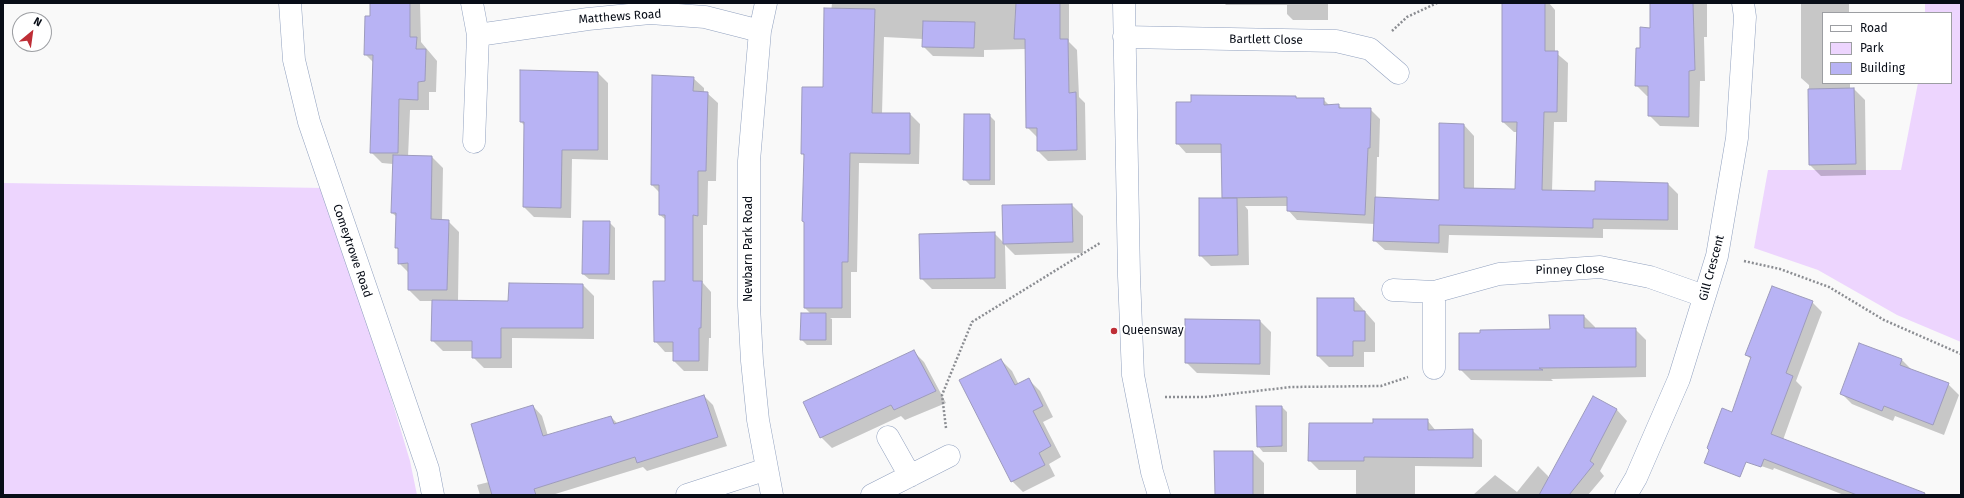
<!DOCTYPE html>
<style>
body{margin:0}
#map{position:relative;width:1964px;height:498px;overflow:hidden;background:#f9f9f9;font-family:"Fira Sans",sans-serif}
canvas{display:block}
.frame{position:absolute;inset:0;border:4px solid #080d17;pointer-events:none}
.legend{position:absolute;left:1822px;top:12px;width:130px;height:72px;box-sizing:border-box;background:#fff;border:1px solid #9c9ea2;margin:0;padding:5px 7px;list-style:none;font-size:12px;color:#080d17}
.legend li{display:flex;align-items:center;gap:8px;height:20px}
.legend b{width:20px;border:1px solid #9c9ea2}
.north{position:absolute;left:12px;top:12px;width:40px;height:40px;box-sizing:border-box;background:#fff;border:1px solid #9c9ea2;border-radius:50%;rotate:29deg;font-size:11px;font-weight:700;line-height:16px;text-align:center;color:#080d17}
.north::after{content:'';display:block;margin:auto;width:14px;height:18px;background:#be2e36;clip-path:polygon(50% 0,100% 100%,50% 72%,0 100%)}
</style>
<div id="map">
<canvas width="1964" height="498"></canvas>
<div class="frame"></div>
<ul class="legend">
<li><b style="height:5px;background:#fff"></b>Road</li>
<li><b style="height:11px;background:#edd5fe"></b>Park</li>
<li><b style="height:11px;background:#b8b3f4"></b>Building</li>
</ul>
<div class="north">N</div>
</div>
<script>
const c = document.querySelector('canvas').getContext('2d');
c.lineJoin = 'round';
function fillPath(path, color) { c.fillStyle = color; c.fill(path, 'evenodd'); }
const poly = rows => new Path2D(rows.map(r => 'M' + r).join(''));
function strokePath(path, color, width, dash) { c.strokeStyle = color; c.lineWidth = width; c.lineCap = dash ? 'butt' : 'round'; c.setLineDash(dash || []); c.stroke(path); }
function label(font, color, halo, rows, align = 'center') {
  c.font = font + ' "Fira Sans",sans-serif'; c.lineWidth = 3.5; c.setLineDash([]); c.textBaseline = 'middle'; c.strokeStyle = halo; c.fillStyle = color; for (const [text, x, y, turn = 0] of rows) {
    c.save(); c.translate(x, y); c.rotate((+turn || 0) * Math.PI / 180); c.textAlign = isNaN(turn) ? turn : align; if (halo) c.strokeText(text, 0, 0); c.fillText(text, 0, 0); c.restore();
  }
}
const green = poly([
 [1925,3,1961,3,1961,342,1897,315,1818,270,1754,248,1768,170,1901,170,1918,83,1951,83,1951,13,1925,13],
 [3,183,325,188,374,340,410,461,417,495,3,495]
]);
const shadow = poly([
 [371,3,420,3,421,42,437,61,436,92,429,92,429,110,410,110,408,157,432,157,443,168,442,221,448,221,459,232,458,301,509,302,510,284,583,285,594,296,594,339,512,338,512,368,484,368,473,357,473,351,443,351,432,340,433,301,420,301,409,290,409,273,399,263,399,250,396,247,397,217,392,213,393,164,382,163,371,152,374,63,365,54,371,17],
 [832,3,1069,3,1069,42,1077,50,1079,97,1085,103,1086,160,1048,161,1038,151,1038,138,1027,127,1026,49,984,50,984,57,933,56,923,46,923,39,884,37,882,114,910,114,920,124,919,164,859,163,857,272,851,272,851,318,830,318,832,319,832,345,807,345,801,339,811,314,805,308,804,156,802,153,824,88],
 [1224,3,1328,3,1328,20,1293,20,1287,14,1287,5,1226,5],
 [1503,3,1549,3,1555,10,1555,52,1568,63,1567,122,1554,122,1552,191,1596,192,1668,184,1678,194,1678,230,1603,229,1603,238,1449,235,1448,253,1385,250,1374,240,1375,224,1297,220,1288,210,1288,206,1245,206,1248,210,1249,265,1211,266,1200,255,1225,199,1223,197,1222,153,1186,153,1177,143,1192,103,1296,97,1298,99,1323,99,1330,106,1338,105,1343,109,1370,109,1380,119,1379,157,1377,157,1376,198,1440,201,1464,125,1474,136,1474,189,1516,190,1518,132,1514,132,1503,122],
 [1651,3,1707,3,1707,37,1704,37,1705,81,1700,81,1699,127,1660,126,1649,115,1649,96,1647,96,1636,85,1641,49,1651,29],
 [1801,3,1849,3,1849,13,1823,13,1823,83,1850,83,1850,89,1854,89,1865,100,1866,175,1821,176,1810,165,1809,85,1801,78],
 [598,73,608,83,608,160,572,159,571,218,534,217,524,207,525,126,521,122],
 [693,78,704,88,704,93,707,93,718,103,716,181,708,181,707,225,703,225,703,283,711,292,711,338,709,338,708,371,684,371,674,361,674,352,665,352,655,341,666,282,666,220,660,215,660,193,652,185],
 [989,115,995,121,995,185,970,185,964,179],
 [1072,205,1083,216,1083,253,1015,255,1005,245,1006,289,932,289,921,278,994,233,1004,243],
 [609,222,615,228,615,280,589,279,583,274],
 [1318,299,1354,299,1375,323,1375,352,1364,352,1364,367,1329,367,1318,356],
 [1812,302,1822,312,1796,381,1802,387,1783,440,1898,495,1844,495,1774,468,1773,470,1720,452,1752,360,1746,355],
 [1584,316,1595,327,1595,329,1635,329,1646,340,1646,377,1551,379,1553,381,1471,380,1460,369],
 [1260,321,1271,332,1270,375,1197,373,1186,362],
 [1860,344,1902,360,1912,370,1948,384,1959,395,1944,435,1895,416,1893,421,1852,404,1841,393],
 [913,351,924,362,946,403,905,420,901,416,832,448,821,437],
 [1001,360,1012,371,1019,385,1029,380,1040,391,1053,417,1043,422,1061,457,1049,464,1055,476,1023,492,1012,481],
 [704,396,713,405,727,446,647,471,643,467,552,495,480,495,477,485,489,482,533,406,542,416,548,436,611,417,618,424],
 [1593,398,1617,410,1627,421,1600,471,1604,476,1588,495,1473,495,1495,475,1517,492,1538,466,1548,476,1548,481],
 [1281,406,1287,412,1287,452,1263,452,1258,446],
 [1427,420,1436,431,1472,430,1482,440,1482,467,1415,466,1415,495,1356,495,1356,470,1319,470,1310,461,1374,424],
 [1253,452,1264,463,1264,495,1216,495]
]);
const building = poly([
 [370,3,410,3,410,37,417,37,416,49,426,49,425,81,418,82,418,100,399,99,398,153,370,153,373,55,364,55,365,16,370,16,370,3],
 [1016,3,1060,3,1060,39,1068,39,1069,93,1076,92,1077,150,1037,151,1037,128,1026,128,1025,39,1014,39,1016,3],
 [1502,3,1545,3,1545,51,1558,51,1557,112,1544,112,1542,190,1595,191,1595,181,1668,183,1668,220,1593,219,1593,228,1439,225,1439,243,1373,241,1375,197,1439,200,1439,123,1464,124,1464,188,1515,189,1517,122,1502,122,1502,3],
 [1650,3,1693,3,1695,70,1689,71,1689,117,1648,116,1648,86,1635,86,1636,48,1640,48,1640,27,1650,28,1650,3],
 [824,8,875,9,872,113,910,113,910,154,850,153,848,262,842,262,842,308,804,308,804,222,802,221,804,154,801,154,802,87,823,87,824,8],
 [923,21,975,22,974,48,922,47,923,21],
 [520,70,598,72,598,150,562,150,561,208,523,207,524,122,520,122,520,70],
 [652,75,694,77,693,91,708,92,706,171,698,171,698,216,693,215,693,281,702,281,701,328,699,328,699,361,673,361,673,342,654,342,653,281,665,281,665,215,659,215,659,185,651,185,652,75],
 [1854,88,1856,164,1809,165,1808,89,1854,88],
 [1191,95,1296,96,1296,98,1324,98,1324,105,1339,104,1339,108,1371,108,1370,148,1368,148,1365,215,1287,211,1287,197,1222,198,1221,144,1176,144,1176,102,1191,102,1191,95],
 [964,114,990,114,990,180,963,180,964,114],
 [393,155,432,156,431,219,449,220,447,290,408,290,408,263,398,264,398,248,395,248,396,213,391,213,393,155],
 [1199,198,1237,198,1238,255,1199,256,1199,198],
 [1072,204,1073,242,1003,244,1002,205,1072,204],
 [583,221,610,221,609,274,582,274,583,221],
 [995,232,995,278,920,279,919,234,995,232],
 [509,283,583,284,583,328,501,328,501,358,472,358,472,341,431,341,432,300,508,301,509,283],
 [1772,286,1813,301,1786,373,1793,376,1771,434,1925,493,1924,495,1857,495,1764,459,1761,467,1746,462,1740,477,1704,463,1709,450,1707,448,1722,408,1732,412,1751,357,1745,355,1772,286],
 [1317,298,1354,298,1354,311,1365,311,1365,341,1353,341,1353,356,1317,356,1317,298],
 [801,313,826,313,826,340,800,340,801,313],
 [1549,315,1584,315,1584,328,1636,328,1636,367,1539,368,1543,370,1459,370,1459,333,1480,333,1480,330,1550,329,1549,315],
 [1185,319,1260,320,1260,364,1185,363,1185,319],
 [1859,343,1902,359,1900,365,1949,383,1933,425,1884,406,1882,411,1840,394,1859,343],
 [914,350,936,391,894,410,891,405,820,438,803,402,914,350],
 [1001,359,1015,385,1029,378,1043,406,1033,411,1051,446,1039,453,1045,465,1011,482,959,380,1001,359],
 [704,395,718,437,637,463,635,457,534,489,536,495,492,495,471,424,533,405,543,436,611,416,614,424,704,395],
 [1593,396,1617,409,1590,461,1594,464,1569,495,1539,495,1593,396],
 [1256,406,1282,406,1282,446,1257,447,1256,406],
 [1373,419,1428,419,1428,430,1473,429,1473,458,1364,457,1364,461,1308,461,1309,423,1373,423,1373,419],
 [1214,451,1253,451,1253,495,1215,495,1214,451]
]);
const path = poly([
 [1392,31,1407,17,1437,3],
 [1744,261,1780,269,1829,287,1884,320,1961,354],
 [1165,397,1205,397,1291,387,1381,386,1408,377],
 [946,428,942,395,972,322,1100,243]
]);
const street = poly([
 [290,3,294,60,309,122,428,469,433,495],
 [472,3,478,35],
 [766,3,760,31,749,161,749,306,752,361,758,420,772,495],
 [1124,3,1129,276,1133,375,1152,472,1159,495],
 [1124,37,1336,41,1370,49,1398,73],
 [474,142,478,35,588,19,650,13,705,17,760,31],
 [1393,290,1434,292,1499,274,1600,267,1650,277,1704,296],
 [1434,292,1434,368],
 [888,437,910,476],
 [687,495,767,469],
 [872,495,949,456],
 [1626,495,1636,478,1679,379,1717,256,1737,138,1745,17,1743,3]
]);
const markers = [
 [1114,331,4,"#be2e36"]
];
const streetNames = [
 ["Matthews Road",620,17,-4],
 ["Bartlett Close",1266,40,1],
 ["Newbarn Park Road",749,249,-90],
 ["Comeytrowe Road",352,251,71],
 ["Gill Crescent",1712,268,-75],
 ["Pinney Close",1570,270,-1]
];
const poiNames = [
 ["Queensway",1122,331]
];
fillPath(green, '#edd5fe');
fillPath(shadow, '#0003');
fillPath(building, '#b8b3f4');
strokePath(building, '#9d9bbc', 1);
strokePath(street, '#91a1bf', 23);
strokePath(path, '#8b8d92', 2.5, [2, 2]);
strokePath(street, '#fff', 22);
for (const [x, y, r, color] of markers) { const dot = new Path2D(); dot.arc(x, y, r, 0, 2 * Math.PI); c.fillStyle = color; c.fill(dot); strokePath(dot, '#fff', 1.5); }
label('12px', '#080d17', '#fff', streetNames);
label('12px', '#080d17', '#fff', poiNames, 'left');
</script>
